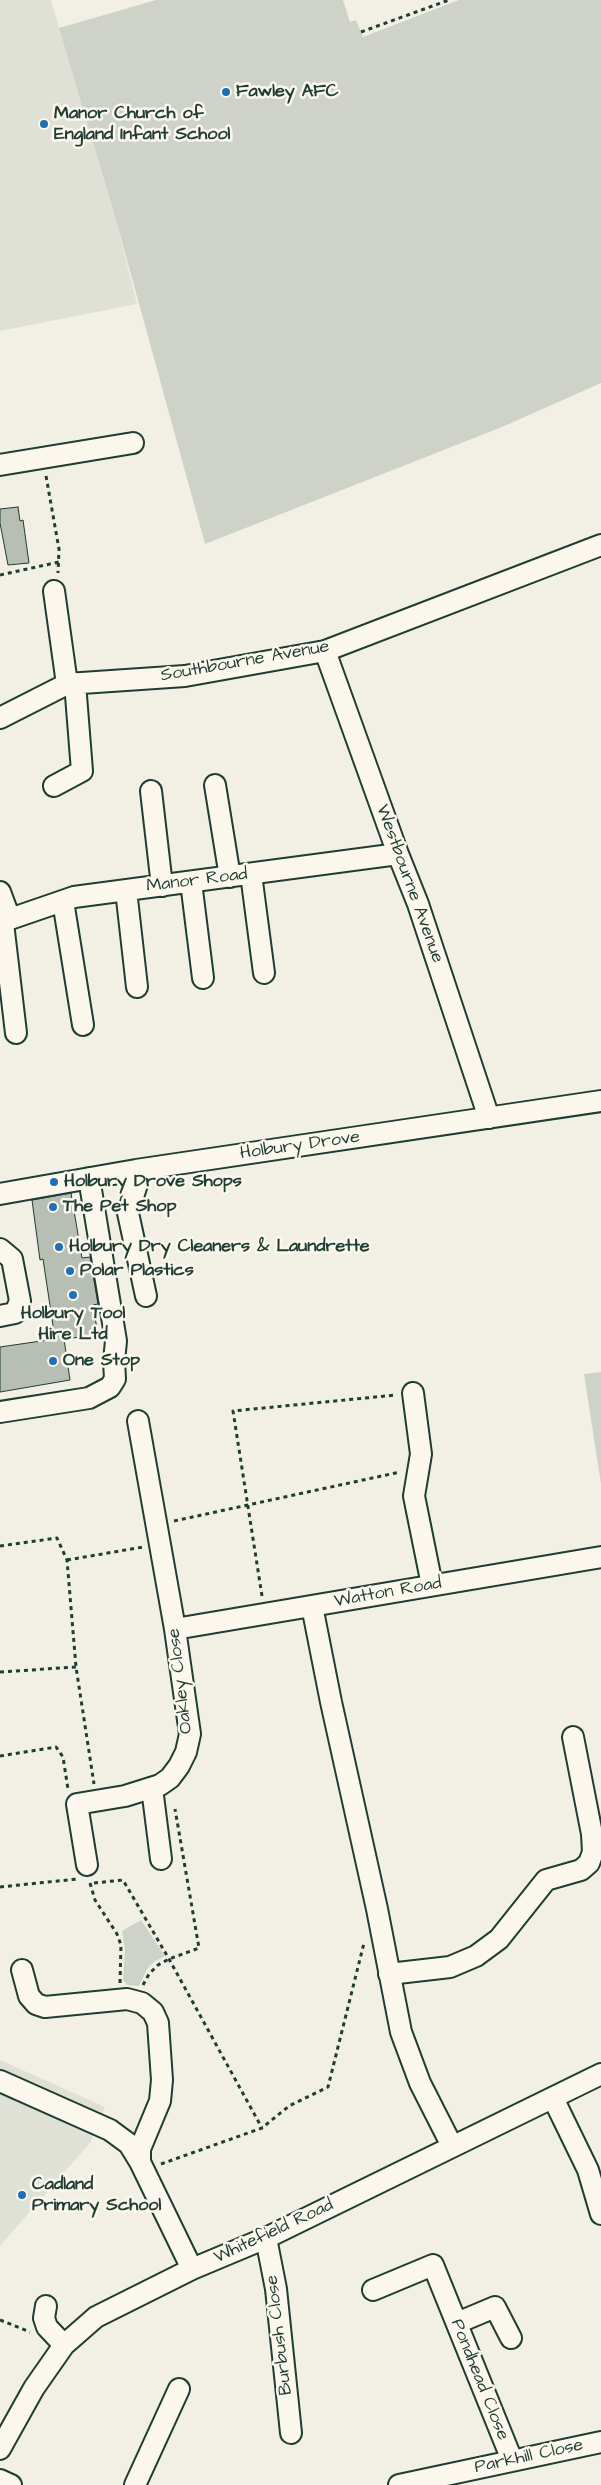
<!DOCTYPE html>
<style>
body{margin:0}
canvas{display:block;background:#f2f0e5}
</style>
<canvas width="601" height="2485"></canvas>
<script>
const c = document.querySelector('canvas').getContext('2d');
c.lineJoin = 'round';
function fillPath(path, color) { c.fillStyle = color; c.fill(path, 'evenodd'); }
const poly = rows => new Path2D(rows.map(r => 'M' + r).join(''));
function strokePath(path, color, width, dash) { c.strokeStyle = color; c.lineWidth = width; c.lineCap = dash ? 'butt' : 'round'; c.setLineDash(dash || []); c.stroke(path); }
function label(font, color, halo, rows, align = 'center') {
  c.font = font + ' "Architects Daughter",sans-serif'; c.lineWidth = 5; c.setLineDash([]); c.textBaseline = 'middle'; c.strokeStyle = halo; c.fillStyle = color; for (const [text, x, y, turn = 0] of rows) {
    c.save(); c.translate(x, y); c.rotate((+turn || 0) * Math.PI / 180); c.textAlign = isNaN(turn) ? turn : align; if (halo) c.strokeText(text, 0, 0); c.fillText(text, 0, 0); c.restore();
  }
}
const built = poly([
 [0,0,51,0,116,220,137,304,0,331],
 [0,2060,105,2107,90,2143,0,2246]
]);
const green = poly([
 [156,0,343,0,350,22,356,20,363,37,459,0,601,0,601,383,502,427,205,544,116,220,59,28],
 [601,1372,601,1484,584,1374],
 [141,1920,165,1956,155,1961,147,1969,139,1986,127,1985,123,1980,125,1950,122,1931]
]);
const building = poly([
 [18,507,20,521,23,520,29,563,8,565,0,523,0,509,18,507],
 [71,1193,82,1258,90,1257,98,1304,93,1305,98,1335,64,1339,70,1380,0,1392,0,1347,55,1339,43,1259,40,1260,32,1200,71,1193]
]);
const path = poly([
 [361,32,449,0],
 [46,476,59,549,58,573],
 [0,575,59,562],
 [174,1521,400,1472],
 [0,1546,57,1538,67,1560,76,1667,94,1784],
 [67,1560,143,1547],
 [262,1596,233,1411,396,1395],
 [0,1672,76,1667],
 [0,1756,56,1747,63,1757,68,1789],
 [90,1883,95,1900,117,1934,121,1945,120,1983],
 [94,1883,123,1880,169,1959,262,2128],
 [0,1887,77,1879],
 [143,1985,149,1974,158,1965,169,1959,199,1948,175,1809],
 [161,2164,262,2128,289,2106,328,2087,364,1943],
 [0,2320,30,2332]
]);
const minor = poly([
 [0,465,133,443],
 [54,591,67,684],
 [325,651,398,854,418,904,489,1118],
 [0,718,67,684,185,676,325,651,601,545],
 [215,785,230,877],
 [54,786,82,771,75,683],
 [151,791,162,886],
 [251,874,264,973],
 [191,882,203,978],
 [126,890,137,987],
 [0,892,10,919],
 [63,901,83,1025],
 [3,923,16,1033],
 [0,925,10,919,74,897,398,854],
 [136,1170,138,1181,128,1213,146,1296],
 [0,1194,136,1170,601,1101],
 [0,1249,12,1259,20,1301,15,1313,0,1316],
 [413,1393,421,1454,414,1496,432,1585],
 [0,1412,89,1398,110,1387,115,1379,114,1361,116,1341,89,1178],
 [312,1606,331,1702,377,1909,401,2032,420,2083,452,2146],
 [175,1629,601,1557],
 [152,1788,161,1859],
 [87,1865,77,1804,125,1796,160,1785,170,1778,179,1766,186,1752,190,1734,175,1629,138,1421],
 [22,1970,29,1996,36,2004,45,2007,127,1999,142,2003,153,2012,158,2023,162,2080,160,2101,140,2149,140,2162,192,2269],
 [389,1974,450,1967,476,1956,499,1939,546,1880,581,1870,589,1863,593,1852,592,1834,573,1737],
 [0,2081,110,2130,129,2144,140,2162],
 [553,2098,588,2170,601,2214],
 [266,2238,276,2289,291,2433],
 [373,2290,433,2265,512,2460],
 [46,2306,44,2318,47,2327,64,2345],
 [457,2323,495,2307,511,2338],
 [0,2449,34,2388,64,2345,96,2317,192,2269,266,2238,601,2074],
 [0,2480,11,2485],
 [135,2485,179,2389],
 [399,2485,601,2442]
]);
const markers = [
 [226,92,5,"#1f6fb2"],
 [44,124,5,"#1f6fb2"],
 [54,1182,5,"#1f6fb2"],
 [53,1207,5,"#1f6fb2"],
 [59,1247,5,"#1f6fb2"],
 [70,1271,5,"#1f6fb2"],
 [73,1295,5,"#1f6fb2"],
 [53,1361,5,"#1f6fb2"],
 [22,2195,5,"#1f6fb2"]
];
const poiNames = [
 ["Fawley AFC",236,92],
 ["Manor Church of",54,114],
 ["England Infant School",54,135],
 ["Holbury Drove Shops",64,1182],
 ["The Pet Shop",63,1207],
 ["Holbury Dry Cleaners & Laundrette",69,1247],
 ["Polar Plastics",80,1271],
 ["Holbury Tool",73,1314,"center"],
 ["Hire Ltd",73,1335,"center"],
 ["One Stop",63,1361],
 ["Cadland",32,2185],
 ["Primary School",32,2206]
];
const streetNames = [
 ["Southbourne Avenue",245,662,-10],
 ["Manor Road",197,881,-7],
 ["Westbourne Avenue",409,884,70],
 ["Holbury Drove",300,1146,-8],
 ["Watton Road",388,1593,-10],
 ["Oakley Close",181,1681,-97],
 ["Whitefield Road",274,2232,-25],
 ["Burbush Close",280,2335,-97],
 ["Pondhead Close",479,2380,68],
 ["Parkhill Close",529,2457,-12]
];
fillPath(built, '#e0e1d6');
fillPath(green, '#cfd2c8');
fillPath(building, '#b7beb3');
strokePath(building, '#1f3d34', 1);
strokePath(minor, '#1f3d34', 24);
strokePath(path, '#1f3d34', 3, [4, 4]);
strokePath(minor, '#fbf7ec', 20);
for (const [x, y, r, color] of markers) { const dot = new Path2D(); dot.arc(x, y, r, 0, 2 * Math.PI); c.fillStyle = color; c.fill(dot); strokePath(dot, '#fbf7ec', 2); }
label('bold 18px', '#1f3d34', '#fbf7ec', poiNames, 'left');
label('18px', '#1f3d34', '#fbf7ec', streetNames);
</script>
